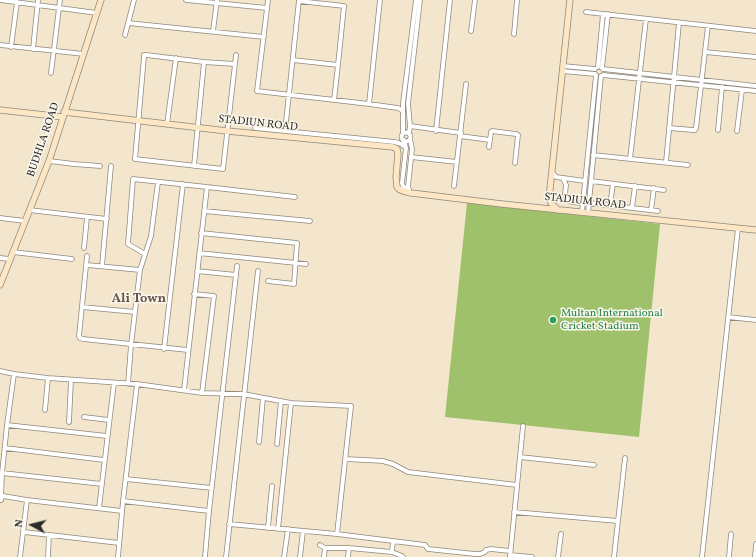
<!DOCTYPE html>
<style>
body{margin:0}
#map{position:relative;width:756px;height:557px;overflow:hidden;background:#f3e6cc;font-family:Vollkorn,serif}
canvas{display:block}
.north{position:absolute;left:12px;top:505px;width:40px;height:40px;-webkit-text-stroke:3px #fbf7ec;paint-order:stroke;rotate:277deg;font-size:11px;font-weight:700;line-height:16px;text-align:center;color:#2b2b2b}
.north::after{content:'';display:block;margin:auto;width:14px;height:18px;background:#2b2b2b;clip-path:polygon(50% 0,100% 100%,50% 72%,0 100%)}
</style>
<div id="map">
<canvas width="756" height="557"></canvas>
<div class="north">N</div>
</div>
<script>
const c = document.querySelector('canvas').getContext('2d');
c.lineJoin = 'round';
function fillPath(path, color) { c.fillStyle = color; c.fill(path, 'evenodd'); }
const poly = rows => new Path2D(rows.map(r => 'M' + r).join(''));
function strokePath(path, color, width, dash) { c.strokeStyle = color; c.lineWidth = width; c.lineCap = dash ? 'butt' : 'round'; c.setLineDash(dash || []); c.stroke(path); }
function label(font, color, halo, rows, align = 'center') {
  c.font = font + ' Vollkorn,serif'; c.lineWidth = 3; c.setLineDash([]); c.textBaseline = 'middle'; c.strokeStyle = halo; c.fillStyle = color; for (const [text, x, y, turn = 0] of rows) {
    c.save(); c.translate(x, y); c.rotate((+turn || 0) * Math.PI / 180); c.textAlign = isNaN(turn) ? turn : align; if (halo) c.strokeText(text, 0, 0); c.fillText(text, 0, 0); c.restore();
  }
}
const green = poly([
 [467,203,660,224,639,437,445,417]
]);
const street = poly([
 [0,0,97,13],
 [186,0,267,8],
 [268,0,257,91,369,104,398,108,403,111],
 [586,12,756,31],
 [128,23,264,37],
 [213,31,217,0],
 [471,31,475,0],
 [514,34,517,0],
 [125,35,134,0],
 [0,45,84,54],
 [11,47,17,2],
 [33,49,38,0],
 [705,52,756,57],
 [293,60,338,65,344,6,299,1],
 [235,64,236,55],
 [563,66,595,69],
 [598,67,603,14],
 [602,68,608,14],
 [603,69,756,86],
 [562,71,595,74],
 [51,73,60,0],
 [603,75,756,91],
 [334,100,338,65],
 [369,104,380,0],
 [167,124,176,58],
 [410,126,461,133],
 [255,128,395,142,401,144,406,148],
 [669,128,693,130,695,130,696,128,708,26],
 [718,130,722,87],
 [285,131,299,0],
 [436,131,450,0],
 [737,131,742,90],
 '401.5 137a4.5 4.5 0 1 1 9 0a4.5 4.5 0 1 1-9 0Z',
 [403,133,403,103,416,0],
 [409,133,410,126,408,104,420,0],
 [460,136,490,140],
 [404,140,406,148,402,183,403,186,411,193],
 [489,147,491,132,492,131,516,134,518,135,515,163],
 [593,155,688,165],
 [411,157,457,162],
 [630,159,646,19],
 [49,161,74,164,100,166],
 [666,162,679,23],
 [194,166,204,62,235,64,223,169,135,159,144,57,144,55,146,55,204,62],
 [552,172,556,177,585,181],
 [563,178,566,185,565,194,567,199,569,201,573,202,582,203],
 [591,181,664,190],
 [454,186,466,84],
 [409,190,408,186,412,149,410,139],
 [589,203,658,211],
 [610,205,613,184],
 [632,208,635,186],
 [29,210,107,219],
 [651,210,654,188],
 [204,211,310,221],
 [582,212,596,75],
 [588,213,601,76],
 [0,218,25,221],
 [201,233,297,243,294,284,268,281],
 [84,248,87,217],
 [13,252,72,259],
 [199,253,306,264],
 [145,254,128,244,133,179,207,187,295,197],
 [87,256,79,336,80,338,83,339,188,350],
 [0,258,10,259],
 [87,265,140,270],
 [102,266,111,166],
 [197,271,236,275],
 [194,294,214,296,202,393],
 [82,307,135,312],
 [728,317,756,320],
 [164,349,183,184],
 [0,371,14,374,48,378,137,384,202,393,243,394,291,403,351,406,337,534],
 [128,384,131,345,140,270,151,236,158,182],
 [184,390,207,187],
 [45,410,48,378],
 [84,417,109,420],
 [69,422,71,380],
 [7,425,107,436],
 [259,442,263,398],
 [277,444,281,401],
 [5,448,104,460],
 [520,457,594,465],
 [346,459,383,461,393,464,408,472,517,485],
 [2,473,102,484],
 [126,479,212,488],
 [0,500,3,496,27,500,122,511],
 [1,500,2,473,7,425,14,374],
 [123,501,209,511],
 [99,508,114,383],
 [514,512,618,521],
 [229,524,337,534,425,545,428,549,475,554,480,554,485,552,486,550,491,549,510,551],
 [268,528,272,486],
 [278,529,291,403],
 [24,532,119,543],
 [320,545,325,548,349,548,392,552,402,556,403,557],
 [392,552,393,541],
 [510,555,532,557],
 [20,557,27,500],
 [48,557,49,535],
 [118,557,123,501,137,384],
 [205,557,209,511,237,266],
 [226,557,258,271],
 [284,557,288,529],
 [300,557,303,531],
 [324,557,325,548],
 [348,557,349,548],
 [510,557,523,426],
 [558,557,561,534],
 [614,557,625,458],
 [702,557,738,228],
 [729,557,731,534],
 [755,557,756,544]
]);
const secondary = poly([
 [0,110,63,117],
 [64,112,227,131,393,147,397,149,398,154,396,177,397,187,399,189,403,191,411,193,502,204,756,230],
 [558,210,551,203,549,198,570,0],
 [0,285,49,161,101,0]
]);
const markers = [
 [553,320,4,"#2e9e5b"]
];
const streetNames = [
 ["STADIUN ROAD",258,124,6],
 ["BUDHLA ROAD",44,140,-71],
 ["STADIUM ROAD",585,202,6]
];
const leisureNames = [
 ["Multan International",561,314],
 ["Cricket Stadium",561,327]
];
const quarterNames = [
 ["Ali Town",139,300]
];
fillPath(green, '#9fc16b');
strokePath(street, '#8f887c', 5.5);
strokePath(secondary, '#8f887c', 7);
strokePath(street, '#fff', 4);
strokePath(secondary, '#fce6c4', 5.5);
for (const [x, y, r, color] of markers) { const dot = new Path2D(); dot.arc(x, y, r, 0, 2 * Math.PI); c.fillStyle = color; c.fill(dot); strokePath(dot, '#fbf7ec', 1.5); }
label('11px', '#2b2b2b', '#fbf7ec', streetNames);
label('11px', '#27864d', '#fbf7ec', leisureNames, 'left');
label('bold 13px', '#6b534d', '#fbf7ec', quarterNames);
</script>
